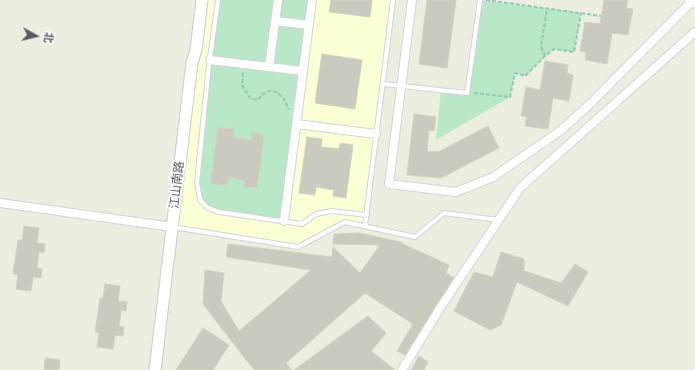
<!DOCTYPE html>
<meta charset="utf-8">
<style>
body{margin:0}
#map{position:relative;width:695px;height:370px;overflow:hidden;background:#eceedf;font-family:"Source Sans 3","Noto Sans SC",sans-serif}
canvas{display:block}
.north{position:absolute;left:16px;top:16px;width:40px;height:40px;-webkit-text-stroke:3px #fff;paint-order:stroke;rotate:98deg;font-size:11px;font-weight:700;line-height:16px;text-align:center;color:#585a62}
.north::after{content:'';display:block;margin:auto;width:14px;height:18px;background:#585a62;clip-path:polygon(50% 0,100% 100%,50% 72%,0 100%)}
</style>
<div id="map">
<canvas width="695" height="370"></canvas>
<div class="north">北</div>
</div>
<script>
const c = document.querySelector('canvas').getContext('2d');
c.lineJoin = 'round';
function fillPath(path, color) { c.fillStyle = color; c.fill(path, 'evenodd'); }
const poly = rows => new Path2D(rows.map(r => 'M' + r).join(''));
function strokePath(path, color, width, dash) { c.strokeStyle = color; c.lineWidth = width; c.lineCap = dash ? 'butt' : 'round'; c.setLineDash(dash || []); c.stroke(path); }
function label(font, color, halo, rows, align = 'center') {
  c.font = font + ' "Source Sans 3","Noto Sans SC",sans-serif'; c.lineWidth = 4; c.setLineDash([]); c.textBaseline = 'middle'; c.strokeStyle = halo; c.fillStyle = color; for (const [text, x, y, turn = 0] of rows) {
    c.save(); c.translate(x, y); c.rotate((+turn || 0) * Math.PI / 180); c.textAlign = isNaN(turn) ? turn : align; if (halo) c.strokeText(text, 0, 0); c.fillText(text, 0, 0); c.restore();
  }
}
const commercial = poly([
 [202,0,393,0,365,226,345,222,298,247,173,227]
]);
const green = poly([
 [218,0,312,0,284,221,208,208,200,200,197,182],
 [480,0,581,13,574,52,554,49,545,56,525,76,515,73,510,97,436,140,441,90,467,93]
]);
const building = poly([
 [331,0,372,0,370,17,329,12,331,0],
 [427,0,456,0,447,68,419,64,427,0],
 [604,0,628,0,626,8,633,9,628,35,612,33,607,64,585,60,586,52,580,51,585,22,600,24,604,0],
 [322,54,362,60,355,109,315,103,322,54],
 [545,61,568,65,567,73,573,75,569,101,553,98,548,129,525,126,527,117,521,116,526,87,540,90,545,61],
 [414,114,436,117,434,131,429,130,427,151,438,152,488,126,499,148,441,178,407,175,414,114],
 [218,127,234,129,233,137,251,140,252,133,264,135,257,188,244,187,245,180,228,177,227,185,211,183,218,127],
 [307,137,322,139,321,147,339,149,340,143,353,145,346,198,333,196,334,190,316,187,315,195,299,193,307,137],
 [24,226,39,228,37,243,45,244,44,253,39,252,37,268,42,269,41,278,33,277,31,291,16,289,18,275,13,274,18,240,22,240,24,226],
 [359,233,401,242,401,243,449,265,446,273,454,278,405,355,397,351,413,324,365,293,286,363,292,370,255,370,250,365,203,304,205,270,224,273,221,301,239,331,311,270,226,257,228,244,332,257,333,247,360,273,380,245,333,244,334,234,359,233],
 [501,252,524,259,524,271,561,283,575,264,588,272,568,306,517,282,501,325,490,330,454,311,474,272,493,277,501,252],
 [105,284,120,286,118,301,127,302,126,311,121,310,119,326,124,327,123,336,115,335,113,349,97,347,99,333,95,332,100,298,103,298,105,284],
 [368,316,386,333,371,351,395,370,294,370,368,316],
 [203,328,229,345,213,370,176,370,203,328],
 [419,356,428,362,424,370,411,370,419,356],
 [45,358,60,360,59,370,44,370,45,358]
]);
const path = poly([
 [486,0,601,16],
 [545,56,541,47,547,9],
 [243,73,242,85,250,98,257,100,264,93,269,91,277,92,284,99,289,110],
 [474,93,510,97,515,73,525,76,545,56,554,49,574,52,581,13]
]);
const lane = poly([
 [218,0,209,65,197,182,200,200,208,208,219,212,302,224,316,214,332,211,367,215],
 [687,0,695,6],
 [383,84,467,93,480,0],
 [365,226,393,0],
 [173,227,298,247,345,222,415,237,444,213,498,220]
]);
const street = poly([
 [412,0,389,184,456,192,493,177,560,131,589,105,693,0],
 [275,21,309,25],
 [210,60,303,71],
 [269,67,278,0],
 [296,124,376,134],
 [0,203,173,227],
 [284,221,312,0],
 [402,370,442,305,520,188,695,32]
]);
const secondary = poly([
 [155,370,192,63,196,50,202,0]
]);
const streetNames = [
 ["江山南路",178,185,-83]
];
fillPath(commercial, '#fcffd3');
fillPath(green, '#b8e8c7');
fillPath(building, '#cacabe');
strokePath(building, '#d3d2bd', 1);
strokePath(lane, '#d3d3db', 6);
strokePath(street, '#d3d3db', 10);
strokePath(secondary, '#cacbd5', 13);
strokePath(path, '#91cab2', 2, [4, 2]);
strokePath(lane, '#fff', 4);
strokePath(street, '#fff', 8);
strokePath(secondary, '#fff', 11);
label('12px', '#585a62', '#fff', streetNames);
</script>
